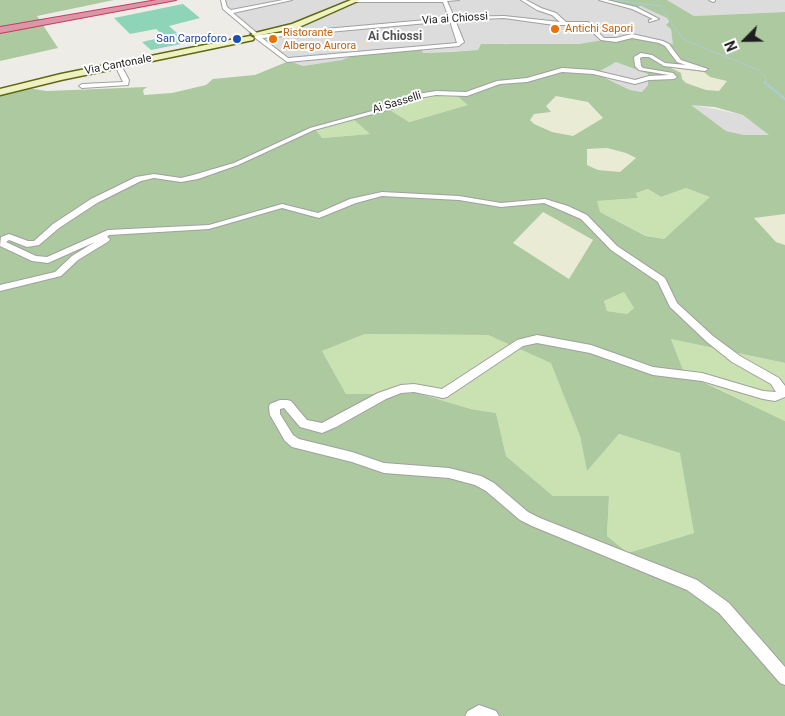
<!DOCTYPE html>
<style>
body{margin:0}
#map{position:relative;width:785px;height:716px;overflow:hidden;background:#eeece6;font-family:Roboto,sans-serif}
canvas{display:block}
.north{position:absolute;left:720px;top:15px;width:50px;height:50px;-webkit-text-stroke:4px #fff;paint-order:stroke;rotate:247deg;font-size:14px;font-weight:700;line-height:20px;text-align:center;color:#1f1f1f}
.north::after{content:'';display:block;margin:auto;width:18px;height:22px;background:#1f1f1f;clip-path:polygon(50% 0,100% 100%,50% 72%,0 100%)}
</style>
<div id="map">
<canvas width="785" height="716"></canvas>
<div class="north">N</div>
</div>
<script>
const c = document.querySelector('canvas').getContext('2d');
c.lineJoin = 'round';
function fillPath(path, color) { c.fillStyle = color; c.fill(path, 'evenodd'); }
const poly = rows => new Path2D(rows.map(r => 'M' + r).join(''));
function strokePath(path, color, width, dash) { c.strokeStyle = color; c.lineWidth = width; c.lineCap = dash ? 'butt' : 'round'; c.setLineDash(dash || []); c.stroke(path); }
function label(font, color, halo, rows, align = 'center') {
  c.font = font + ' Roboto,sans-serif'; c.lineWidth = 4; c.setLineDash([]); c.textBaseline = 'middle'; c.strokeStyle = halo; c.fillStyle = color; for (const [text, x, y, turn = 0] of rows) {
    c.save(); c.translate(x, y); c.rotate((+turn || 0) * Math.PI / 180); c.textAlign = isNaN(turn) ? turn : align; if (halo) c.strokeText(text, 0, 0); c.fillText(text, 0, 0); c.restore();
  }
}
const residential = poly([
 [224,0,601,0,634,8,641,6,655,11,667,18,674,40,673,44,609,40,579,44,511,46,507,43,479,50,423,53,421,48,359,53,342,60,303,66,290,62,257,37,249,35,247,30,225,8],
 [667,0,785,0,785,12,694,16],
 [616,62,649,74,648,85,643,92,630,90,603,77,599,71],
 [689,104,743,115,770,135,744,135,726,131]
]);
const farmland = poly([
 [667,66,704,72,710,77,727,81,720,91,706,90,686,83],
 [556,96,588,102,603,118,573,136,552,132,534,124,530,119,534,114,550,112,546,106],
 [607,148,626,153,636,158,620,172,598,170,587,165,586,150],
 [543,212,593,240,569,279,513,243],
 [785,214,785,245,776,242,754,218]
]);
const grass = poly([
 [435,95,457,96,469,105,408,122,390,110,407,100],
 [353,119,371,134,321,138,315,128],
 [686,188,711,197,664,239,647,236,600,212,596,201,638,198,636,193,648,189,661,197],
 [624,292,634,308,627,314,607,311,604,301],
 [365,334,488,335,552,363,580,436,587,470,619,434,681,453,694,533,628,553,607,536,609,496,553,496,506,456,496,413,471,409,417,393,346,394,322,351],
 [671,339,785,363,785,421,683,372]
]);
const forest = poly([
 [0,0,114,0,37,16,58,48,0,61],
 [601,0,667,0,694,16,785,12,785,214,754,218,776,242,785,245,785,363,671,339,684,373,785,421,785,716,0,716,0,92,20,87,47,91,147,87,143,90,144,95,172,93,206,85,213,79,255,75,289,61,303,66,342,60,359,53,421,47,423,53,450,52,478,50,481,44,579,44,628,36,673,44,671,29,666,25,669,22,667,18,641,6,634,8],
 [616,62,648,74,648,85,642,92,630,90,603,77,600,71],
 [669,67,704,72,710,77,727,81,719,91,706,90,686,83,682,79,681,73],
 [435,95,457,96,468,105,409,122,390,110,407,100],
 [556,96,588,102,603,118,573,136,552,132,534,124,530,120,534,114,551,112,546,106],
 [691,105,715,107,743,115,769,135,744,135,726,131],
 [353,119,370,134,322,138,315,129],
 [607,148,626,153,636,158,620,172,598,170,587,165,587,149],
 [686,188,710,197,664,239,646,236,600,212,597,201,638,198,636,193,648,189,661,197],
 [543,212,593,240,569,279,513,243],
 [624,292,634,308,627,314,607,311,604,301],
 [365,334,488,335,551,363,580,436,587,471,619,434,680,453,694,533,628,553,607,536,609,496,553,496,506,456,496,413,471,409,417,393,346,394,322,351]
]);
const pitch = poly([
 [183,4,200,18,169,26,177,33,164,36,156,29,130,34,114,18],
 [182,33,188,41,186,43,151,50,142,42]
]);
const streamFar1 = poly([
 [614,0,660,6,683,39,760,71,765,76,766,83]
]);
const stream = poly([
 [764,82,785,99]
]);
const minor = poly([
 [221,0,225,0,227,7,231,10,283,0,292,0,233,13,257,33,255,36,223,9,221,0],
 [352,0,459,0,447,1,454,17,504,16,560,22,552,15,537,10,521,0,526,0,541,8,556,13,566,22,588,22,604,38,616,38,632,34,663,41,669,44,681,60,708,69,705,71,664,66,649,57,642,57,640,58,641,66,643,68,673,73,677,77,674,79,649,80,635,84,593,74,562,72,527,82,500,84,467,96,436,95,419,98,391,109,314,130,238,165,198,179,181,182,154,178,141,181,97,203,59,228,39,245,27,247,9,240,6,242,36,256,47,257,108,230,209,225,282,204,318,213,350,199,382,192,459,196,501,203,545,199,568,206,587,215,617,246,665,278,677,303,713,336,740,356,779,378,785,386,785,397,775,401,763,399,702,381,653,375,590,353,537,343,523,346,447,397,443,398,414,392,401,393,386,399,336,427,322,433,300,427,284,408,280,409,280,414,293,435,299,439,352,452,384,463,449,468,481,476,494,483,528,512,540,518,697,580,729,603,785,667,785,685,780,683,719,613,687,590,532,526,520,520,486,491,475,485,449,478,384,473,352,462,292,447,285,441,270,415,269,407,270,404,280,400,287,400,291,401,307,420,322,423,378,393,401,385,414,384,442,389,517,340,537,335,591,345,653,367,702,373,763,391,776,392,771,384,732,362,707,342,670,307,658,282,611,250,581,219,544,203,501,207,459,200,382,196,356,203,319,218,282,208,209,229,109,235,107,237,110,239,109,241,78,260,61,276,0,291,0,285,55,272,72,256,95,242,48,263,32,261,0,246,1,237,9,234,28,241,34,241,53,224,91,199,136,177,154,174,181,178,193,175,234,163,310,128,387,107,418,94,436,91,466,92,497,81,527,78,562,68,593,70,635,80,649,76,669,75,639,70,635,66,634,57,641,53,652,55,665,63,686,65,677,62,665,46,659,43,632,38,616,42,601,40,585,25,554,25,504,18,455,20,464,42,459,46,287,62,254,37,257,35,449,18,443,2,353,2,352,0],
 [450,21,457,43,288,58,262,38,450,21],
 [599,0,607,0,636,7,659,19,649,22,649,20,653,19,632,9,599,0],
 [709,0,715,0,715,1,713,2,709,0],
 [118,63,121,65,129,80,128,85,82,88,79,86,82,84,123,82,115,65,118,63],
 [479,705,496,711,499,716,465,716,468,711,479,705]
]);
const secondary = poly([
 [351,0,360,0,297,28,255,36,251,34,292,24,351,0],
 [250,36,254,38,253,40,61,80,0,95,0,89,61,74,250,36]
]);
const motorway = poly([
 [157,0,176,0,0,33,0,27,157,0]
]);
const markers = [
 [555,29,5,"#e8710a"],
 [237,39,5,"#1a4fb4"],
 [273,39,5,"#e8710a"]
];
const farStreetnames = [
 ["Via ai Chiossi",455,19,-4],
 ["Via Cantonale",118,65,-11],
 ["Ai Sasselli",397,103,-17]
];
const farFoodnames = [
 ["Antichi Sapori",565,29],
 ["Ristorante",283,33],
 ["Albergo Aurora",283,46]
];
const farTransitnames = [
 ["San Carpoforo",227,39]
];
const farNeighbourhoodnames = [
 ["Ai Chiossi",395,37]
];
fillPath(residential, '#dddcdc');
fillPath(farmland, '#e9ebd4');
fillPath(grass, '#cae2b2');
fillPath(forest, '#acc9a0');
fillPath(pitch, '#8dd4b9');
strokePath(streamFar1, '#accdd7', 1);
strokePath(stream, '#accdd7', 2);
strokePath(minor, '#a0a0a0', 2);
strokePath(secondary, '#5f6912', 3);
strokePath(motorway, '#c63969', 2);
fillPath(minor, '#fff');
fillPath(secondary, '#eff2c0');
fillPath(motorway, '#dc97a4');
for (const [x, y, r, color] of markers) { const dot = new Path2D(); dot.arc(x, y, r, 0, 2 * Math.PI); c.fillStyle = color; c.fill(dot); strokePath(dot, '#fff', 2); }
label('11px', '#1f1f1f', '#fff', farStreetnames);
label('11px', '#c56008', '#fff', farFoodnames, 'left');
label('11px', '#164399', '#fff', farTransitnames, 'right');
label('bold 12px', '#525252', '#fff', farNeighbourhoodnames);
</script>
